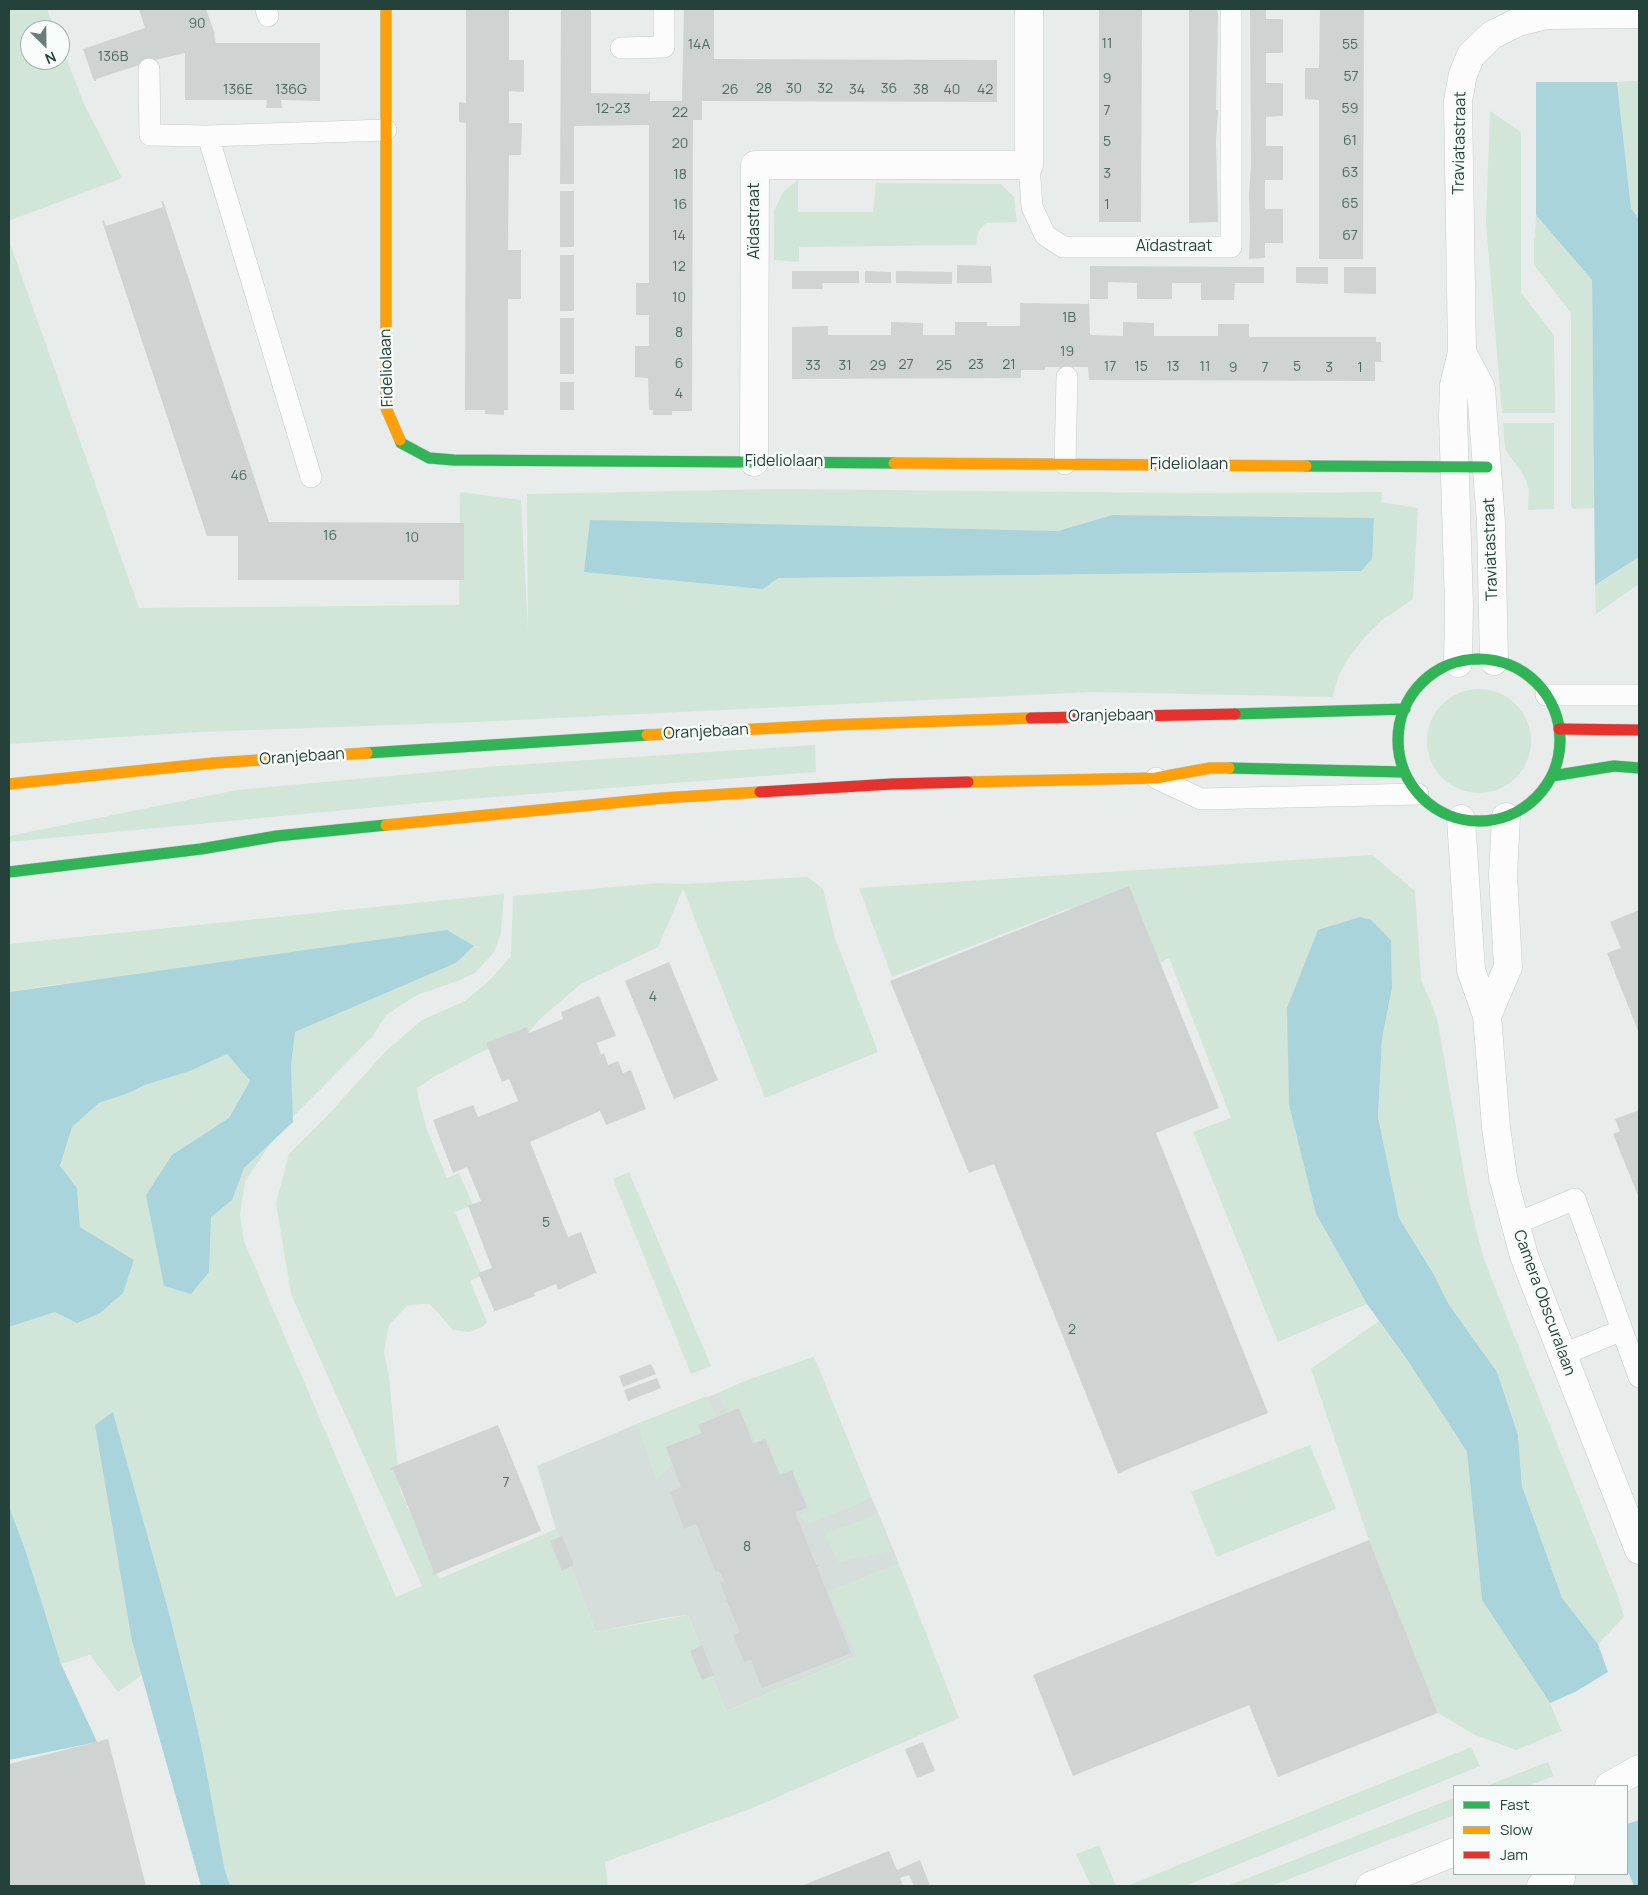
<!DOCTYPE html>
<meta charset="utf-8">
<style>
body{margin:0}
#map{position:relative;width:1648px;height:1895px;overflow:hidden;background:#e8edeb;font-family:Manrope,sans-serif}
canvas{display:block}
.frame{position:absolute;inset:0;border:10px solid #24423a;pointer-events:none}
.legend{position:absolute;left:1453px;top:1785px;width:175px;height:90px;box-sizing:border-box;background:#f7fbf9;border:1px solid #a3b1ad;margin:0;padding:6px 9px;list-style:none;font-size:15px;color:#24423a}
.legend li{display:flex;align-items:center;gap:10px;height:25px}
.legend b{width:25px;border:1px solid #a3b1ad}
.north{position:absolute;left:20px;top:20px;width:50px;height:50px;box-sizing:border-box;background:#f7fbf9;border:1px solid #a3b1ad;border-radius:50%;rotate:157deg;font-size:14px;font-weight:700;line-height:20px;text-align:center;color:#24423a}
.north::after{content:'';display:block;margin:auto;width:18px;height:22px;background:#697e78;clip-path:polygon(50% 0,100% 100%,50% 72%,0 100%)}
</style>
<div id="map">
<canvas width="1648" height="1895"></canvas>
<div class="frame"></div>
<ul class="legend">
<li><b style="height:6px;background:#30b455"></b>Fast</li>
<li><b style="height:6px;background:#ff9f0a"></b>Slow</li>
<li><b style="height:6px;background:#e5322d"></b>Jam</li>
</ul>
<div class="north">N</div>
</div>
<script>
const c = document.querySelector('canvas').getContext('2d');
c.lineJoin = 'round';
function fillPath(path, color) { c.fillStyle = color; c.fill(path, 'evenodd'); }
const poly = rows => new Path2D(rows.map(r => 'M' + r).join(''));
function strokePath(path, color, width, dash) { c.strokeStyle = color; c.lineWidth = width; c.lineCap = dash ? 'butt' : 'round'; c.setLineDash(dash || []); c.stroke(path); }
function label(font, color, halo, rows, align = 'center') {
  c.font = font + ' Manrope,sans-serif'; c.lineWidth = 5; c.setLineDash([]); c.textBaseline = 'middle'; c.strokeStyle = halo; c.fillStyle = color; for (const [text, x, y, turn = 0] of rows) {
    c.save(); c.translate(x, y); c.rotate((+turn || 0) * Math.PI / 180); c.textAlign = isNaN(turn) ? turn : align; if (halo) c.strokeText(text, 0, 0); c.fillText(text, 0, 0); c.restore();
  }
}
const built = poly([
 [813,1357,816,1362,899,1564,829,1592,857,1656,726,1711,688,1615,670,1617,596,1632,556,1529,537,1466,637,1424]
]);
const green = poly([
 [9,9,47,9,55,30,30,30,30,60,60,60,60,42,84,104,122,178,9,221],
 [1629,81,1639,81,1639,219,1631,208,1617,82],
 [1490,111,1521,132,1521,293,1554,335,1555,413,1502,413,1486,222],
 [798,180,798,212,873,212,876,183,1001,184,1014,197,1017,222,986,223,978,232,976,245,799,247,799,262,774,260,774,211,783,192],
 [1536,215,1592,280,1595,508,1573,509,1571,505,1571,313,1534,265,1534,238,1535,237],
 [9,240,139,608,459,605,460,492,521,500,528,630,527,494,777,489,1198,493,1382,492,1381,502,1418,508,1413,599,1382,620,1364,638,1346,662,1338,677,1333,697,1091,692,477,722,200,732,9,744],
 [1112,515,1374,519,1361,571,778,578,590,521,1058,531],
 [1503,423,1554,423,1554,509,1528,510,1529,489,1524,476,1505,449],
 [1639,557,1639,584,1596,614,1595,585],
 '1427 741a52 52 0 1 1 104 0a52 52 0 1 1-104 0Z',
 [815,745,816,772,430,802,9,842,9,836,237,790,498,766],
 [1372,855,1415,891,1421,979,1437,1018,1468,1196,1483,1257,1617,1594,1624,1617,1598,1644,1562,1598,1522,1486,1518,1435,1497,1372,1449,1305,1434,1275,1399,1218,1378,1117,1382,1039,1392,988,1391,940,1371,920,1289,1105,1316,1214,1367,1304,1278,1342,1193,1132,1231,1118,1169,958,1134,978,1101,991,1070,908,892,977,859,888],
 [808,877,823,889,835,938,878,1052,765,1098,683,889,658,947,581,984,540,1019,529,1032,481,1052,437,1075,417,1088,419,1101,427,1130,447,1178,459,1173,473,1205,455,1212,482,1275,470,1281,487,1322,482,1327,469,1332,453,1330,430,1304,420,1304,407,1306,389,1325,384,1352,389,1377,400,1490,439,1579,556,1529,596,1632,688,1615,726,1711,857,1656,829,1592,899,1564,959,1718,755,1807,605,1862,608,1886,230,1886,225,1871,203,1754,193,1709,169,1613,113,1412,132,1641,142,1675,118,1692,90,1655,61,1664,24,1546,9,1508,9,1327,55,1312,134,1260,80,1227,77,1188,60,1167,72,1127,99,1103,126,1094,145,1085,190,1071,227,1054,250,1081,291,1067,295,1032,456,963,473,947,483,949,474,946,52,985,9,992,9,944,504,894,501,933,494,952,475,973,460,980,417,995,386,1015,372,1037,278,1132,245,1182,240,1215,244,1241,396,1597,422,1586,291,1294,276,1203,289,1154,328,1115,386,1051,422,1020,465,1001,489,981,511,956,513,896,658,883,683,884],
 [629,1172,711,1366,691,1374,613,1179],
 [1379,1321,1408,1361,1467,1452,1482,1600,1550,1703,1562,1731,1516,1750,1475,1735,1438,1713,1369,1540,1311,1369],
 [813,1357,816,1362,871,1497,859,1504,805,1525,800,1515,810,1510,792,1471,780,1475,766,1440,756,1443,739,1409,727,1413,718,1393,742,1382],
 [707,1396,717,1417,699,1424,702,1433,666,1447,673,1465,656,1480,637,1424],
 [1310,1445,1336,1509,1217,1557,1191,1492],
 [878,1514,891,1551,838,1562,825,1534],
 [1471,1747,1480,1766,1185,1886,1127,1886],
 [1548,1762,1554,1776,1528,1786,1486,1786],
 [1454,1798,1454,1815,1271,1886,1227,1886],
 [1099,1845,1116,1886,1091,1886,1076,1854]
]);
const water = poly([
 [1536,82,1617,82,1631,208,1639,219,1639,557,1595,585,1592,280,1536,215],
 [1112,515,1374,518,1372,559,1361,571,778,578,763,589,584,572,590,520,1058,531],
 [1360,917,1371,920,1391,940,1392,988,1382,1039,1378,1117,1399,1218,1434,1275,1449,1305,1497,1372,1518,1435,1522,1486,1562,1598,1598,1644,1608,1672,1575,1692,1550,1703,1482,1600,1467,1452,1408,1361,1367,1304,1316,1214,1289,1105,1287,1008,1318,930],
 [447,930,474,946,456,963,295,1032,291,1067,293,1122,244,1168,232,1200,211,1217,209,1272,191,1294,164,1286,146,1195,172,1155,229,1118,250,1081,227,1054,190,1071,145,1085,126,1094,99,1103,72,1127,60,1166,77,1188,80,1227,134,1260,123,1293,100,1313,77,1323,55,1312,9,1327,9,992],
 [113,1412,169,1613,193,1709,203,1754,225,1871,230,1886,201,1886,132,1641,95,1425],
 [9,1507,24,1546,61,1664,97,1742,9,1760],
 [1639,1820,1639,1886,1634,1886,1627,1869,1627,1824]
]);
const building = poly([
 [139,9,206,9,215,34,214,35,216,43,320,43,320,101,281,100,282,108,266,108,267,100,185,100,185,53,155,60,96,79,96,81,94,81,83,49,145,28],
 [466,9,509,9,509,60,524,60,524,92,509,91,509,123,522,123,521,155,509,155,508,250,521,250,521,299,508,299,508,410,504,410,504,415,485,414,485,410,465,410,466,123,459,122,459,102,466,103],
 [561,9,591,9,591,93,648,94,650,90,650,101,682,101,684,9,714,9,714,59,997,60,997,102,702,101,702,120,693,120,692,411,672,411,672,415,653,415,653,410,649,410,648,378,635,377,635,346,649,346,649,315,636,315,636,283,649,283,649,125,574,126,574,184,560,184],
 [1099,9,1142,9,1141,222,1099,222],
 [1189,9,1217,9,1218,16,1216,110,1218,110,1216,141,1218,222,1189,223],
 [1250,9,1266,9,1266,19,1283,19,1283,53,1266,53,1266,83,1283,83,1283,116,1266,117,1266,146,1283,146,1283,180,1265,180,1265,209,1283,209,1283,243,1265,243,1265,258,1249,259,1250,228,1249,194,1251,165],
 [1320,9,1364,9,1363,259,1319,259,1319,100,1305,99,1305,68,1319,68],
 [560,191,574,191,574,247,560,247],
 [161,201,163,201,269,522,464,523,464,580,238,580,238,536,207,536,102,221,104,220,106,226,163,207],
 [560,255,574,255,574,311,560,311],
 [957,265,991,266,992,283,957,283],
 [1090,266,1264,267,1264,283,1235,283,1234,300,1201,300,1201,283,1172,283,1172,299,1137,299,1137,283,1108,282,1108,299,1090,299],
 [1296,267,1328,267,1328,284,1296,283],
 [1344,267,1376,267,1376,294,1344,293],
 [792,271,859,271,859,283,822,283,823,289,792,289],
 [865,271,891,272,891,283,865,283],
 [896,271,952,272,952,284,896,283],
 [1089,300,1090,335,1123,336,1123,322,1154,323,1154,336,1218,336,1218,324,1249,324,1249,337,1376,337,1376,342,1381,342,1381,361,1384,362,1375,362,1375,381,1089,380,1088,367,1061,367,1060,372,1059,367,1045,367,1045,370,1021,370,1021,378,792,379,792,327,828,326,828,335,891,335,891,322,923,323,923,335,955,335,955,322,987,322,987,326,1020,326,1020,303,1088,304],
 [560,318,574,318,574,374,560,374],
 [560,382,574,382,574,410,560,410],
 [1129,886,1219,1108,1156,1133,1268,1413,1128,1469,1118,1474,994,1164,969,1173,890,981],
 [1639,910,1639,1033,1607,953,1621,948,1610,922],
 [669,962,718,1080,674,1099,625,981],
 [599,996,616,1036,597,1043,601,1055,604,1053,608,1065,618,1061,623,1073,631,1070,646,1109,606,1125,600,1111,530,1142,568,1237,581,1232,597,1274,595,1273,558,1290,556,1284,534,1293,535,1296,493,1312,494,1310,478,1273,492,1268,469,1208,467,1206,481,1201,467,1167,453,1173,433,1120,473,1105,478,1117,518,1101,509,1079,502,1082,486,1043,527,1027,529,1033,563,1019,561,1012],
 [1639,1110,1639,1198,1613,1134,1620,1131,1615,1119],
 [651,1364,656,1374,623,1387,619,1376],
 [657,1378,661,1388,628,1401,624,1390],
 [739,1408,753,1444,765,1439,780,1475,792,1470,807,1508,795,1512,816,1565,819,1564,819,1566,817,1567,851,1653,762,1688,751,1660,744,1662,733,1635,740,1632,727,1602,725,1603,724,1601,727,1600,720,1582,724,1581,719,1571,716,1572,696,1524,684,1529,670,1492,681,1487,666,1447,702,1433,698,1425],
 [498,1425,541,1531,433,1575,432,1573,434,1572,393,1469,391,1470,390,1468],
 [562,1536,574,1565,562,1571,550,1541],
 [1369,1540,1438,1713,1278,1777,1249,1705,1073,1776,1033,1675],
 [702,1645,714,1675,702,1680,690,1651],
 [108,1739,146,1886,9,1886,9,1764],
 [923,1742,935,1771,917,1778,905,1749],
 [889,1851,897,1870,920,1860,930,1886,914,1886,909,1875,900,1878,903,1886,801,1886]
]);
const lane = poly([
 [266,9,268,16],
 [621,48,664,47,664,9],
 [149,69,150,135,208,136],
 [1029,165,1032,207,1045,235,1063,247,1231,247,1231,9],
 [1065,464,1067,377],
 [311,477,208,136,386,130],
 [1546,695,1639,695],
 [1156,778,1201,799,1418,794],
 [1515,1224,1575,1199,1639,1377],
 [1562,1355,1622,1330]
]);
const street = poly([
 [1462,352,1481,388,1491,523,1494,661],
 [754,462,755,165,1029,165,1029,9],
 [1458,663,1459,605,1453,416,1454,385,1462,352,1458,101,1463,74,1471,55,1492,35,1518,22,1547,15,1639,14],
 [1461,819,1471,970,1487,1016,1496,1127,1503,1177,1524,1256,1639,1550],
 [1487,1016,1508,967,1503,875,1506,817],
 [1609,1786,1639,1769],
 [1370,1886,1454,1852],
 [1541,1886,1561,1878,1559,1874]
]);
const fast = poly([
 [400,440,401,443,429,458,454,460,894,463],
 [1306,466,1487,467],
 '1398 740a81 81 0 1 1 162 0a81 81 0 1 1-162 0Z',
 [1235,714,1405,709],
 [367,753,647,735],
 [1229,768,1404,772],
 [1552,776,1614,766,1639,768],
 [9,872,201,849,277,836,386,825]
]);
const slow = poly([
 [386,9,386,408,400,440],
 [894,463,1306,466],
 [647,735,830,725,1031,718],
 [968,782,1156,778,1210,768,1229,768],
 [9,784,214,763,367,753],
 [386,825,663,798,760,792]
]);
const jam = poly([
 [1031,718,1235,714],
 [1559,729,1639,730],
 [760,792,892,784,968,782]
]);
const numberNames = [
 ["90",197,24],
 ["11",1107,44],
 ["14A",699,45],
 ["55",1350,45],
 ["136B",113,57],
 ["57",1351,77],
 ["9",1107,79],
 ["28",764,89],
 ["30",794,89],
 ["32",825,89],
 ["36",889,89],
 ["136E",238,90],
 ["136G",291,90],
 ["26",730,90],
 ["34",857,90],
 ["38",921,90],
 ["40",952,90],
 ["42",985,90],
 ["12-23",613,109],
 ["59",1350,109],
 ["7",1107,111],
 ["22",680,113],
 ["61",1350,141],
 ["5",1107,142],
 ["20",680,144],
 ["63",1350,173],
 ["3",1107,174],
 ["18",680,175],
 ["65",1350,204],
 ["16",680,205],
 ["1",1107,205],
 ["14",679,236],
 ["67",1350,236],
 ["12",679,267],
 ["10",679,298],
 ["1B",1069,318],
 ["8",679,333],
 ["19",1067,352],
 ["6",679,364],
 ["27",906,365],
 ["23",976,365],
 ["21",1009,365],
 ["33",813,366],
 ["31",845,366],
 ["29",878,366],
 ["25",944,366],
 ["17",1110,367],
 ["15",1141,367],
 ["13",1173,367],
 ["11",1205,367],
 ["5",1297,367],
 ["9",1233,368],
 ["7",1265,368],
 ["3",1329,368],
 ["1",1360,368],
 ["4",679,394],
 ["46",239,476],
 ["16",330,536],
 ["10",412,538],
 ["4",653,997],
 ["5",546,1223],
 ["2",1072,1330],
 ["7",506,1483],
 ["8",747,1547]
];
const streetNames = [
 ["Traviatastraat",1460,143,-89],
 ["Aïdastraat",755,221,-90],
 ["Aïdastraat",1174,247],
 ["Fideliolaan",387,368,-92],
 ["Fideliolaan",784,462],
 ["Fideliolaan",1189,465],
 ["Traviatastraat",1491,549,-92],
 ["Oranjebaan",1111,716,-1],
 ["Oranjebaan",706,732,-3],
 ["Oranjebaan",302,757,-4],
 ["Camera Obscuralaan",1544,1303,70]
];
fillPath(built, '#d6dedb');
fillPath(green, '#d1e6d8');
fillPath(water, '#a9d4db');
fillPath(building, '#cfd4d2');
strokePath(lane, '#c5cac8', 22);
strokePath(street, '#c5cac8', 29);
strokePath(fast, '#c3cbc8', 12);
strokePath(slow, '#c3cbc8', 12);
strokePath(jam, '#c3cbc8', 12);
strokePath(lane, '#fcfcfc', 21);
strokePath(street, '#fcfcfc', 28);
strokePath(fast, '#30b455', 11);
strokePath(slow, '#ff9f0a', 11);
strokePath(jam, '#e5322d', 11);
label('14px', '#506761', null, numberNames);
label('16px', '#24423a', '#f7fbf9', streetNames);
</script>
